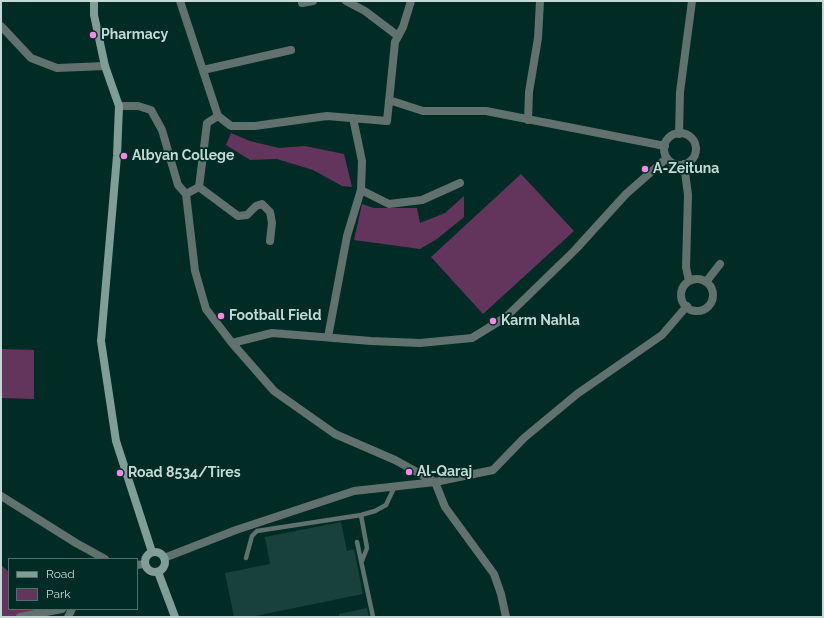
<!DOCTYPE html>
<style>
body{margin:0}
#map{position:relative;width:824px;height:618px;overflow:hidden;background:#012c26;font-family:Raleway,sans-serif}
canvas{display:block}
.frame{position:absolute;inset:0;border:2px solid #c4d9d5;pointer-events:none}
.legend{position:absolute;left:8px;top:558px;width:130px;height:52px;box-sizing:border-box;background:#012c26;border:1px solid #4f716c;margin:0;padding:5px 7px;list-style:none;font-size:12px;color:#c4d9d5}
.legend li{display:flex;align-items:center;gap:8px;height:20px}
.legend b{width:20px;border:1px solid #4f716c}
</style>
<div id="map">
<canvas width="824" height="618"></canvas>
<div class="frame"></div>
<ul class="legend">
<li><b style="height:5px;background:#819d97"></b>Road</li>
<li><b style="height:11px;background:#63355c"></b>Park</li>
</ul>
</div>
<script>
const c = document.querySelector('canvas').getContext('2d');
c.lineJoin = 'round';
function fillPath(path, color) { c.fillStyle = color; c.fill(path, 'evenodd'); }
const poly = rows => new Path2D(rows.map(r => 'M' + r).join(''));
function strokePath(path, color, width, dash) { c.strokeStyle = color; c.lineWidth = width; c.lineCap = dash ? 'butt' : 'round'; c.setLineDash(dash || []); c.stroke(path); }
function label(font, color, halo, rows, align = 'center') {
  c.font = font + ' Raleway,sans-serif'; c.lineWidth = 3.5; c.setLineDash([]); c.textBaseline = 'middle'; c.strokeStyle = halo; c.fillStyle = color; for (const [text, x, y, turn = 0] of rows) {
    c.save(); c.translate(x, y); c.rotate((+turn || 0) * Math.PI / 180); c.textAlign = isNaN(turn) ? turn : align; if (halo) c.strokeText(text, 0, 0); c.fillText(text, 0, 0); c.restore();
  }
}
const green = poly([
 [231,133,250,141,279,148,305,146,344,154,352,187,342,186,313,170,277,159,250,160,226,145],
 [521,174,574,231,483,314,431,257],
 [464,196,464,217,437,239,420,249,354,240,362,204,374,208,417,208,420,223,445,213],
 [1,349,34,350,34,399,1,398],
 [1,565,9,572,9,609,54,609,29,617,1,617]
]);
const building = poly([
 [341,522,347,551,354,549,363,594,250,617,234,617,225,573,270,564,265,537],
 [367,608,369,617,339,617,339,614]
]);
const service = poly([
 [361,515,367,548,362,561],
 [357,542,373,617],
 [246,558,252,536,257,531,361,515,375,511,386,505,394,488]
]);
const minor = poly([
 [180,1,218,116],
 [346,1,365,11,398,36],
 [302,3,313,1],
 [1,26,31,58,57,68,105,66],
 [203,70,291,50],
 [389,100,423,111,486,111,665,146],
 [119,106,138,106,151,110,162,130,178,185,186,194,199,187,207,123,218,116,231,126,255,126,327,116,387,121,395,42,403,27,411,1],
 [528,120,529,92,538,38,540,1],
 '664 149a16 16 0 1 1 32 0a16 16 0 1 1-32 0Z',
 [679,134,680,92,692,1],
 [684,164,688,195,686,267,689,281],
 [199,187,238,216,247,215,256,206,262,204,270,212,272,223,270,241],
 [361,190,389,204,422,200,460,183],
 [186,194,195,271,206,309,232,343,274,391,335,434,395,460,435,482,493,470,524,438,577,394,662,335,687,306],
 '681 295a16 16 0 1 1 32 0a16 16 0 1 1-32 0Z',
 [706,282,720,264],
 [328,337,347,236,361,190,362,161,353,118],
 [232,343,272,333,371,341,420,343,472,338,506,317,575,250,626,194,667,158],
 [1,496,76,543,105,559],
 [164,558,236,530,354,491,435,482,445,507,494,574,501,594,506,617],
 [137,565,144,564],
 [20,617,62,609],
 [68,617,72,609]
]);
const secondary = poly([
 [94,1,94,15,105,66,119,106,117,156,101,341,116,441,152,552],
 '145 562a10 10 0 1 1 20 0a10 10 0 1 1-20 0Z',
 [158,572,175,617]
]);
const markers = [
 [93,35,4,"#f987e8"],
 [124,156,4,"#f987e8"],
 [645,169,4,"#f987e8"],
 [221,316,4,"#f987e8"],
 [493,321,4,"#f987e8"],
 [409,472,4,"#f987e8"],
 [120,473,4,"#f987e8"]
];
const poiNames = [
 ["Pharmacy",101,35],
 ["Albyan College",132,156],
 ["A-Zeituna",653,169],
 ["Football Field",229,316],
 ["Karm Nahla",501,321],
 ["Al-Qaraj",417,472],
 ["Road 8534/Tires",128,473]
];
fillPath(green, '#63355c');
fillPath(building, '#19413b');
strokePath(service, '#60716e', 4.5);
strokePath(minor, '#60716e', 8);
strokePath(secondary, '#819d97', 8);
for (const [x, y, r, color] of markers) { const dot = new Path2D(); dot.arc(x, y, r, 0, 2 * Math.PI); c.fillStyle = color; c.fill(dot); strokePath(dot, '#012c26', 1.5); }
label('bold 14px', '#c4d9d5', '#012c26', poiNames, 'left');
</script>
